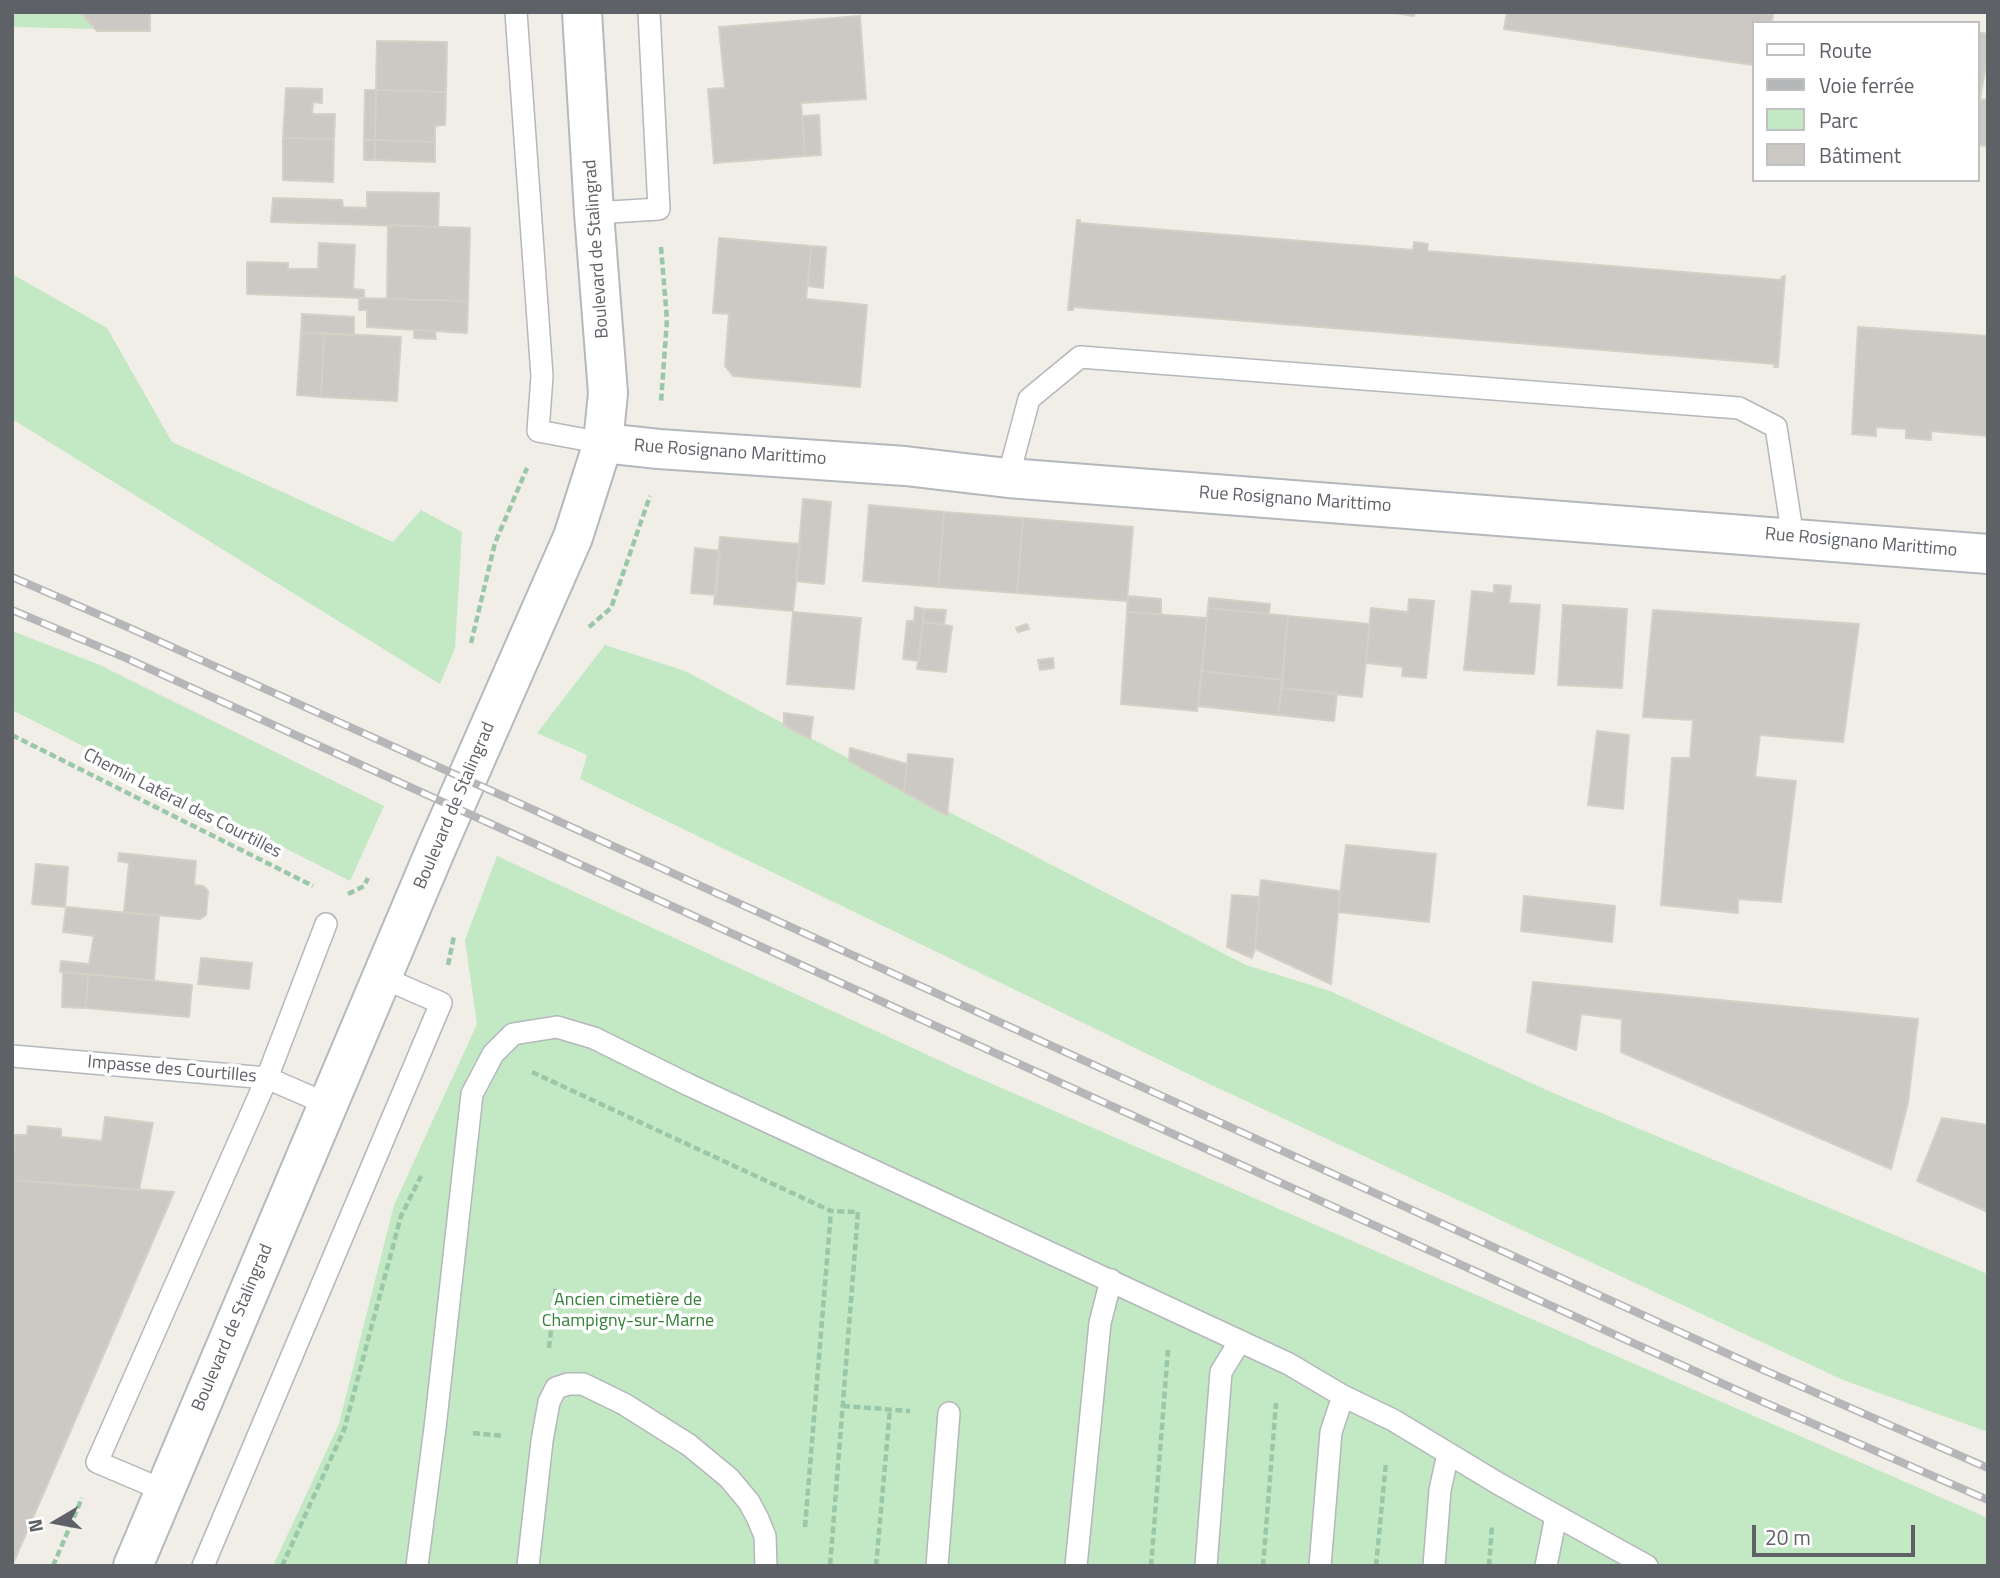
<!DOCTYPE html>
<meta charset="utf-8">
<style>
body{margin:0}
#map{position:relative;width:2000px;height:1578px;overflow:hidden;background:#f0eee7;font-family:"Titillium Web",sans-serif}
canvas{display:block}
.frame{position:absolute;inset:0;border:14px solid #5e6267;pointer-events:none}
.legend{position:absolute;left:1752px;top:21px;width:228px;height:161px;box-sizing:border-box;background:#fff;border:2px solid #bfc0c2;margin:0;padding:9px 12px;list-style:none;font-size:21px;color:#5e6267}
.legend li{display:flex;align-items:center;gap:14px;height:35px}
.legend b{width:35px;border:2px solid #bfc0c2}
.north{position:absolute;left:21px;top:1487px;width:70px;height:70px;-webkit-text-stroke:5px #fff;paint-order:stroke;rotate:260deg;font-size:19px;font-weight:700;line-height:28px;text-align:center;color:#5e6267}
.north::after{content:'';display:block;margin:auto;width:24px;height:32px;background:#5e6267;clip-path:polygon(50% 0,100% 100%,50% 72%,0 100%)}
.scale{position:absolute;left:1752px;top:1525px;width:163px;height:32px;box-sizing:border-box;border:4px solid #5e6267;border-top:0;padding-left:9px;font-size:21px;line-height:24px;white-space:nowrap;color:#5e6267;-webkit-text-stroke:5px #fff;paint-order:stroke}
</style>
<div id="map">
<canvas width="2000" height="1578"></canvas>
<div class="frame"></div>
<ul class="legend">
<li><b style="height:9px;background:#fff"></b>Route</li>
<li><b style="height:9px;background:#b5b6b7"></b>Voie ferrée</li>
<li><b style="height:19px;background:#c3e8c4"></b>Parc</li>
<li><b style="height:19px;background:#ccc9c4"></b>Bâtiment</li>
</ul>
<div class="north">N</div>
<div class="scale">20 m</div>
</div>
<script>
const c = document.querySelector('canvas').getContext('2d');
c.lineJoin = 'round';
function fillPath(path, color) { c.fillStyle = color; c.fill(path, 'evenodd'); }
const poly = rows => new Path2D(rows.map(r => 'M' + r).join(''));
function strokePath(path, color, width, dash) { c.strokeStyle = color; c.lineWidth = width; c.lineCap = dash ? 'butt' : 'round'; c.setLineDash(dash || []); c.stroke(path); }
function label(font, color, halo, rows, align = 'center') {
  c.font = font + ' "Titillium Web",sans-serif'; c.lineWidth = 7; c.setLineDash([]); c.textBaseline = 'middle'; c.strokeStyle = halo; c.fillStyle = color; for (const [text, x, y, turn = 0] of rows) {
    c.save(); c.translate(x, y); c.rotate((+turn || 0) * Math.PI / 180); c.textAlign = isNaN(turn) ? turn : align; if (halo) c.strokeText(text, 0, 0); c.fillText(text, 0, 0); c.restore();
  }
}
const green = poly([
 [12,12,83,12,99,29,12,27],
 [12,274,107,328,172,442,393,542,421,510,462,532,455,648,440,684,12,419],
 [12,631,100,665,384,806,350,881,12,710],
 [605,645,685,671,951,813,1246,965,1330,991,1553,1093,1988,1274,1988,1432,1843,1380,1201,1080,580,779,587,755,537,733],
 [497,856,958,1069,1988,1518,1988,1566,273,1566,339,1424,394,1205,477,1024,465,940]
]);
const building = poly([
 [80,12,150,12,150,31,97,31,80,12],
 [1389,12,1415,12,1414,16,1389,12],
 [1507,12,1752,12,1773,15,1772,23,1753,23,1753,65,1504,29,1507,12],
 [860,16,866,99,801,103,805,156,714,163,708,89,725,88,719,27,860,16],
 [1977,32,1988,34,1988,54,1980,99,1977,99,1977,32],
 [377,41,447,42,446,92,376,90,377,41],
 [286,88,322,89,322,103,313,102,312,114,335,114,334,139,283,138,286,88],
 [365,90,376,90,375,140,364,140,365,90],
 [376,90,446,92,445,125,435,126,435,142,375,140,376,90],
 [1977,99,1988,100,1988,146,1977,145,1977,99],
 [819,115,821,155,805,156,802,116,819,115],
 [283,138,334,139,333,182,283,180,283,138],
 [364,140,375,140,375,160,364,160,364,140],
 [375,140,435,142,435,162,375,160,375,140],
 [367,192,439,193,438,227,271,222,273,198,342,200,343,207,367,208,367,192],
 [1077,220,1080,220,1080,223,1413,250,1414,242,1428,244,1427,251,1781,280,1782,277,1785,276,1778,367,1774,367,1775,364,1074,307,1073,310,1068,310,1077,220],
 [388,225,470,228,468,301,387,299,388,225],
 [719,238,811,246,806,299,867,305,860,387,733,376,725,366,729,314,713,313,719,238],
 [319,243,355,245,353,289,364,290,364,298,247,294,247,262,288,263,288,269,318,269,319,243],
 [811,246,826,247,823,288,808,286,811,246],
 [359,298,468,301,467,333,367,327,367,310,359,310,359,298],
 [302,314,354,317,354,335,301,333,302,314],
 [1858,327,1988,336,1988,436,1931,431,1931,440,1906,438,1906,429,1876,427,1876,436,1852,434,1858,327],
 [414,330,435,331,436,339,414,338,414,330],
 [301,333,324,333,321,397,297,395,301,333],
 [324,333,401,337,397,401,321,397,324,333],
 [803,499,831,502,824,584,796,581,803,499],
 [869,505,944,512,938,587,863,581,869,505],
 [944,512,1023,518,1017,593,938,587,944,512],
 [1023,518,1133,527,1127,601,1017,593,1023,518],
 [720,537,800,544,793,611,714,604,720,537],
 [695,548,720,551,716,595,691,593,695,548],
 [1494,585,1511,586,1509,603,1540,605,1534,674,1464,670,1472,591,1494,593,1494,585],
 [1128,596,1161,599,1161,614,1127,612,1128,596],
 [1209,598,1270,604,1269,614,1208,608,1209,598],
 [1409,599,1434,601,1426,678,1402,676,1403,667,1366,663,1371,608,1408,612,1409,599],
 [1563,605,1627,609,1622,688,1558,685,1563,605],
 [915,607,924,609,919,661,903,659,907,621,914,621,915,607],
 [1208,608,1288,616,1282,680,1202,671,1208,608],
 [924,609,946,610,944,625,923,622,924,609],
 [1653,610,1859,624,1843,742,1760,735,1755,777,1796,781,1781,902,1738,899,1738,913,1661,905,1672,758,1690,758,1693,720,1643,717,1653,610],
 [793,612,861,618,854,689,787,684,793,612],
 [1127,612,1207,618,1197,711,1121,704,1127,612],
 [1288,616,1370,624,1362,697,1282,688,1288,616],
 [923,622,952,626,946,672,917,669,923,622],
 [1027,624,1029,629,1018,632,1016,628,1027,624],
 [1053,658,1054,668,1040,670,1038,660,1053,658],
 [1202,671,1282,680,1278,715,1198,706,1202,671],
 [1282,688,1337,693,1334,721,1278,715,1282,688],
 [784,713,813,717,810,739,784,725,784,713],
 [1597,731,1629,735,1623,809,1588,805,1597,731],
 [850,748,907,764,904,792,849,761,850,748],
 [908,754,953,759,947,816,904,792,908,754],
 [1346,845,1436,854,1429,922,1338,912,1346,845],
 [119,853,196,861,194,885,203,886,208,891,206,915,200,919,124,912,129,863,118,861,119,853],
 [36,864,68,867,65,907,32,904,36,864],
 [1261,880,1340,891,1331,984,1255,949,1261,880],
 [1232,895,1259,897,1255,949,1252,958,1227,947,1232,895],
 [1524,896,1615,906,1612,942,1521,931,1524,896],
 [66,907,159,916,154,980,60,972,61,961,89,964,94,936,63,932,66,907],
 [201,958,252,963,249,989,198,984,201,958],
 [63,972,88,974,86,1008,62,1007,63,972],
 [88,974,192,985,189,1017,86,1008,88,974],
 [1533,982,1918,1019,1908,1103,1891,1169,1621,1052,1622,1019,1581,1014,1576,1050,1527,1032,1533,982],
 [105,1117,153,1123,139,1190,12,1180,15,1135,27,1135,28,1126,61,1129,61,1137,102,1141,105,1117],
 [1942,1118,1988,1125,1988,1212,1917,1181,1942,1118],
 [12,1180,174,1192,12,1566,12,1180]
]);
const path = poly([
 [661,247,667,320,661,402],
 [589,627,611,608,650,496],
 [471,643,495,543,527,468],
 [12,735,313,886],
 [348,894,364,886,368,878],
 [448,965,454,936],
 [532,1072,831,1211,858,1212,830,1566],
 [549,1348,556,1286],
 [843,1406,910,1411],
 [473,1433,503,1436],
 [805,1527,831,1211],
 [53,1566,82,1498],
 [282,1566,344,1430,401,1216,421,1176],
 [876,1566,890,1409],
 [1151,1566,1168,1350],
 [1263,1566,1276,1403],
 [1376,1566,1386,1462],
 [1489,1566,1492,1525]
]);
const service = poly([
 [516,12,542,376,538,431,603,443],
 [594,213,659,209,649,12],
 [1008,478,1029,399,1080,357,1739,408,1776,427,1793,538],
 [12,1056,267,1078,327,1104],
 [165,1491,97,1462,267,1078,326,924],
 [203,1566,441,1003,381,977],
 [417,1566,435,1428,472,1094,493,1054,513,1034,557,1027,594,1038,689,1085,1289,1364,1343,1396,1393,1420,1499,1484,1647,1566],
 [528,1566,542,1441,549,1402,556,1388,568,1384,583,1384,624,1404,689,1445,729,1478,749,1502,758,1519,765,1536,766,1566],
 [937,1566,949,1413],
 [1076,1566,1100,1323,1111,1280],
 [1206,1566,1221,1372,1240,1341],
 [1320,1566,1331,1432,1343,1396],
 [1434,1566,1440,1490,1448,1454],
 [1546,1566,1556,1516]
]);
const minor = poly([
 [603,443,659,449,905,466,1008,478,1988,554]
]);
const secondary = poly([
 [133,1566,436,849,573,537,603,443,608,393,594,213,582,12]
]);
const rail = poly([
 [12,577,132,629,523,805,1759,1368,1988,1468],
 [12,610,126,658,1752,1397,1988,1500]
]);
const streetNames = [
 ["Boulevard de Stalingrad",597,249,-94],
 ["Rue Rosignano Marittimo",730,453,4],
 ["Rue Rosignano Marittimo",1295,500,4],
 ["Rue Rosignano Marittimo",1861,543,5],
 ["Chemin Latéral des Courtilles",182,804,27],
 ["Boulevard de Stalingrad",455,806,-67],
 ["Impasse des Courtilles",172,1070,5],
 ["Boulevard de Stalingrad",233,1328,-67]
];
const parkNames = [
 ["Ancien cimetière de",628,1301],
 ["Champigny-sur-Marne",628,1322]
];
fillPath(green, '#c3e8c4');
fillPath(building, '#ccc9c4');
strokePath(building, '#d5d0c5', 2);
strokePath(service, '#b4b7bb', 24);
strokePath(minor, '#b4b7bb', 42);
strokePath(secondary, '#b5b9be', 42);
strokePath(path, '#9ac7a8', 4.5, [7, 3.5]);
strokePath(service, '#fff', 21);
strokePath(minor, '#fff', 38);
strokePath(secondary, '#fff', 38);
strokePath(rail, '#b5b6b7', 8);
strokePath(rail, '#fff', 5, [16]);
label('18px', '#5e6267', '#fff', streetNames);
label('18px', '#338137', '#fff', parkNames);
</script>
